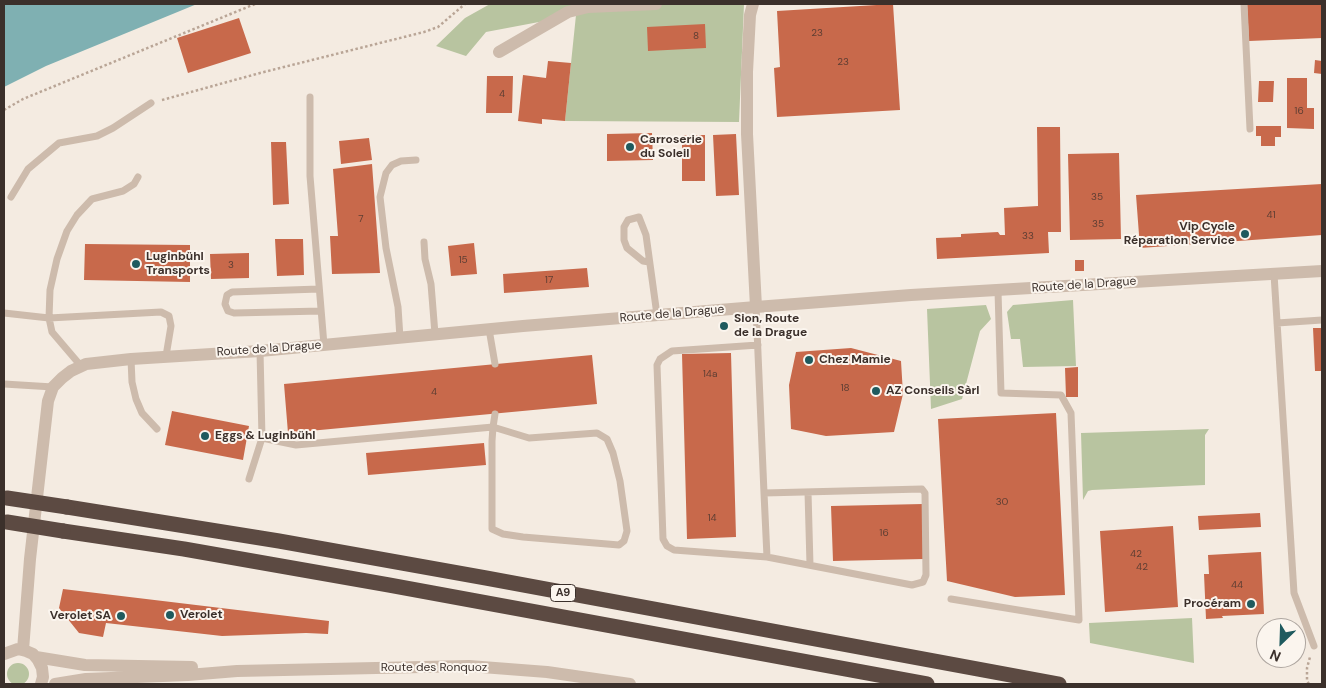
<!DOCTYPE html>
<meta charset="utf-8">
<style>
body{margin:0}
#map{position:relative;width:1326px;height:688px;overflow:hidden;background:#f4ebe1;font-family:"DM Sans",sans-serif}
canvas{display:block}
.frame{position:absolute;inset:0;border:5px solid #3b302b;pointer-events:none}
.north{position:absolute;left:1256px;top:618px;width:50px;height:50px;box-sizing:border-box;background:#fbf5ee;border:1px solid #aea6a0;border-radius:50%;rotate:204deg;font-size:14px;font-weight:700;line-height:20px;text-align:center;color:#3b302b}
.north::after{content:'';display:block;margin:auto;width:18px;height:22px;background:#1f5a5e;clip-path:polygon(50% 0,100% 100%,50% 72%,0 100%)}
</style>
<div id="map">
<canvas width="1326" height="688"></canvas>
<div class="frame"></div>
<div class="north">N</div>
</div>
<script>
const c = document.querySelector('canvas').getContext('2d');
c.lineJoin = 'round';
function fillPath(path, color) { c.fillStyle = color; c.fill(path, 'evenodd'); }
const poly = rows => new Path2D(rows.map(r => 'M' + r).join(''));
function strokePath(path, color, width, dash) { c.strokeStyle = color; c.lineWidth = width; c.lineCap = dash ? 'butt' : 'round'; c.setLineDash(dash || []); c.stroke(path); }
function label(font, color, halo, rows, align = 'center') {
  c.font = font + ' "DM Sans",sans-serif'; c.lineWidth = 4; c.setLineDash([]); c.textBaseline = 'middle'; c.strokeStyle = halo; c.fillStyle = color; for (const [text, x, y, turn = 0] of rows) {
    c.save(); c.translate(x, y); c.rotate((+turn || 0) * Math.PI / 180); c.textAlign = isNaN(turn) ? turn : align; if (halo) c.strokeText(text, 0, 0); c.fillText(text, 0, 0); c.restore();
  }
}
const green = poly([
 [490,4,744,4,739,122,565,121,576,15,486,32,466,56,436,46,465,18],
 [1073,300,1076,366,1023,367,1020,339,1011,339,1007,312,1013,305],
 [986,305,991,319,980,331,962,399,931,409,927,309],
 [1209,429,1205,435,1205,485,1092,490,1088,491,1083,500,1081,433],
 [1192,618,1194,663,1090,643,1089,623],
 '7 674a11 11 0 1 1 22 0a11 11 0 1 1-22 0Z'
]);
const water = poly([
 [4,4,197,4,46,66,4,87]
]);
const building = poly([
 [893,4,900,110,777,117,774,68,780,67,777,11],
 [1247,4,1322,4,1322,38,1249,41],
 [239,18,251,53,188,73,177,38],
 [705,24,706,48,648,51,647,27],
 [1315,60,1322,61,1322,74,1314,73],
 [548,61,571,63,565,121,542,119,542,124,518,121,523,75,546,78],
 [487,76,513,76,512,113,486,113],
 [1287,78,1307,78,1307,108,1314,108,1314,129,1287,128],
 [1259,81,1274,81,1273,102,1258,102],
 [1256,126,1281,126,1281,137,1275,137,1275,146,1261,146,1261,136,1256,136],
 [1037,127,1060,127,1061,232,1048,232,1049,253,937,259,936,238,961,237,961,234,998,232,1000,235,1005,235,1004,208,1038,206],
 [652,133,653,160,607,161,607,134],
 [736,134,739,195,716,196,713,135],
 [682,135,705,135,705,181,682,181],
 [369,138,372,160,341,164,339,141],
 [271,142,286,142,289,204,273,205],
 [1119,153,1121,239,1070,240,1068,154],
 [372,164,380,273,332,274,330,236,338,236,333,169],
 [1322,184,1322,235,1140,248,1136,195],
 [275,239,303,239,304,275,277,276],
 [474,243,477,274,451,276,448,246],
 [85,244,190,245,190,282,84,280],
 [249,253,249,278,211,279,210,254],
 [1075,260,1084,260,1084,271,1075,271],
 [587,268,589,287,504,293,503,274],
 [1313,328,1322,328,1322,371,1315,371],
 [851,348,901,361,903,394,894,432,826,436,791,429,789,385,796,352],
 [731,353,736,537,687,539,682,354],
 [592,355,597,404,288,433,284,384],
 [1078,367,1078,397,1066,397,1065,368],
 [172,411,249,426,243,460,165,445],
 [1056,413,1065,595,1015,597,947,581,938,419],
 [484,443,486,465,368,475,366,453],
 [923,504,924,559,833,561,831,506],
 [1260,513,1261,527,1199,530,1198,516],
 [1173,526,1178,607,1105,612,1100,531],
 [1261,552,1264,614,1222,616,1223,618,1206,619,1204,574,1209,574,1208,555],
 [63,589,329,621,328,634,306,633,222,636,106,623,103,637,79,633,59,608]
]);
const path = poly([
 [162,100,260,73,424,32,438,27,465,4],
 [4,110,23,99,255,4],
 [1309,684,1307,681,1307,668,1310,657]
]);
const service = poly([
 [1244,4,1250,129],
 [310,97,310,176,324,345],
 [11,197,28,169,59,143,97,136,113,128,151,103],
 [424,242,425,259,431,284,435,334],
 [649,262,643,261,627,248,624,240,624,227,628,220,639,217,646,235,657,315],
 [1274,274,1294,593,1314,646],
 [319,289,232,292,227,295,225,304,228,311,234,313,321,311],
 [756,307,764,493,922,489,925,493,926,575,923,582,912,585,767,557,764,493],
 [4,313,49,318,50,290,57,259,67,231,77,215,92,199,123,191,134,184,138,177],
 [1277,323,1322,320],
 [489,329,495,364],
 [400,338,398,307,386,248,380,197,386,173,392,165,401,161,416,160],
 [758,345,672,351,660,359,657,365,663,539,667,546,674,550,767,557],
 [260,351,262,438,296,445,493,427,529,438,597,433,607,439,613,453,620,481,627,531,624,541,619,545,523,537,503,534,492,529,492,441,493,427,495,414],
 [131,359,132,382,136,399,142,413,157,429],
 [81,366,52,332,49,318,161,312,169,316,171,326,166,356],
 [4,384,53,387],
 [249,479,262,438],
 [808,492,810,565],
 [951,599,1079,620,1071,413,1061,395,1001,393,998,291]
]);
const minor = poly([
 [753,4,750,15,747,72,747,134,756,307],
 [499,52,568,12,588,7,656,4]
]);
const tertiary = poly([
 [23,650,30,559,48,401,53,387,62,378,71,371,86,364,131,359,260,351,523,326,756,307,911,295,1322,271],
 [4,654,18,649,26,651,33,654,38,660,42,668,43,677,41,684],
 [36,657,85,665,192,667],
 [55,684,86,679,188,675,237,671,469,666,547,672,630,684]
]);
const motorway = poly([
 [67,507,279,541,486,578,1059,684],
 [63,531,184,549,389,585,927,684]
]);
const motorwayBridge = poly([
 [7,498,67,507],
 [7,522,63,531]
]);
const markers = [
 [630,147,5,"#1f5a5e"],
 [1245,234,5,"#1f5a5e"],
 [136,264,5,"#1f5a5e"],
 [724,326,5,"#1f5a5e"],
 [809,360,5,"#1f5a5e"],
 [876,391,5,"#1f5a5e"],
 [205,436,5,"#1f5a5e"],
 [1251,604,5,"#1f5a5e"],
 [170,615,5,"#1f5a5e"],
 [121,616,5,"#1f5a5e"]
];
const numberNames = [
 ["23",817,33],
 ["8",696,36],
 ["23",843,62],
 ["4",502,94],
 ["16",1299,111],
 ["35",1097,197],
 ["41",1271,215],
 ["7",361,219],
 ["35",1098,224],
 ["33",1028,236],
 ["15",463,260],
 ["3",231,265],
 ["17",549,280],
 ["14a",710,374],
 ["18",845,388],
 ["4",434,392],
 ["30",1002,502],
 ["14",712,518],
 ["16",884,533],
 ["42",1136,554],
 ["42",1142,567],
 ["44",1237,585]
];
const shields = [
 [563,593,25]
];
const shieldNames = [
 ["A9",563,593]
];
const poiNames = [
 ["Carroserie",640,140],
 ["du Soleil",640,154],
 ["Vip Cycle",1235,227,"right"],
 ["Réparation Service",1235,241,"right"],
 ["Luginbühl",146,257],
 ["Transports",146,271],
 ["Sion, Route",734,319],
 ["de la Drague",734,333],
 ["Chez Mamie",819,360],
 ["AZ Conseils Sàrl",886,391],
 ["Eggs & Luginbühl",215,436],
 ["Procéram",1241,604,"right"],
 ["Verolet",180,615],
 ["Verolet SA",111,616,"right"]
];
const streetNames = [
 ["Route de la Drague",1084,285,-4],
 ["Route de la Drague",672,314,-5],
 ["Route de la Drague",269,349,-4],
 ["Route des Ronquoz",434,668]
];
fillPath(green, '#b8c4a0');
fillPath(water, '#7fb0b2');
fillPath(building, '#c8694b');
strokePath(path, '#b9a596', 2.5, [2.5, 2.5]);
strokePath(service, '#cdbbac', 7);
strokePath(minor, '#cdbbac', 12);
strokePath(tertiary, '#cdbbac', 12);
strokePath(motorway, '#5c4a42', 15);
strokePath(motorwayBridge, '#5c4a42', 15);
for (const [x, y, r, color] of markers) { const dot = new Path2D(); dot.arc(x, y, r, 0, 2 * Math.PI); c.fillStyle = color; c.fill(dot); strokePath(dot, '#fbf5ee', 2); }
label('10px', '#5e3e33', null, numberNames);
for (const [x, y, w] of shields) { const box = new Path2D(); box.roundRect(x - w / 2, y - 8.5, w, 17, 4); c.fillStyle = '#fbf5ee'; c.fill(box); strokePath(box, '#3b302b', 1); }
label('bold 11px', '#3b302b', null, shieldNames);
label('bold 12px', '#3b302b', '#fbf5ee', poiNames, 'left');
label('12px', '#3b302b', '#fbf5ee', streetNames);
</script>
